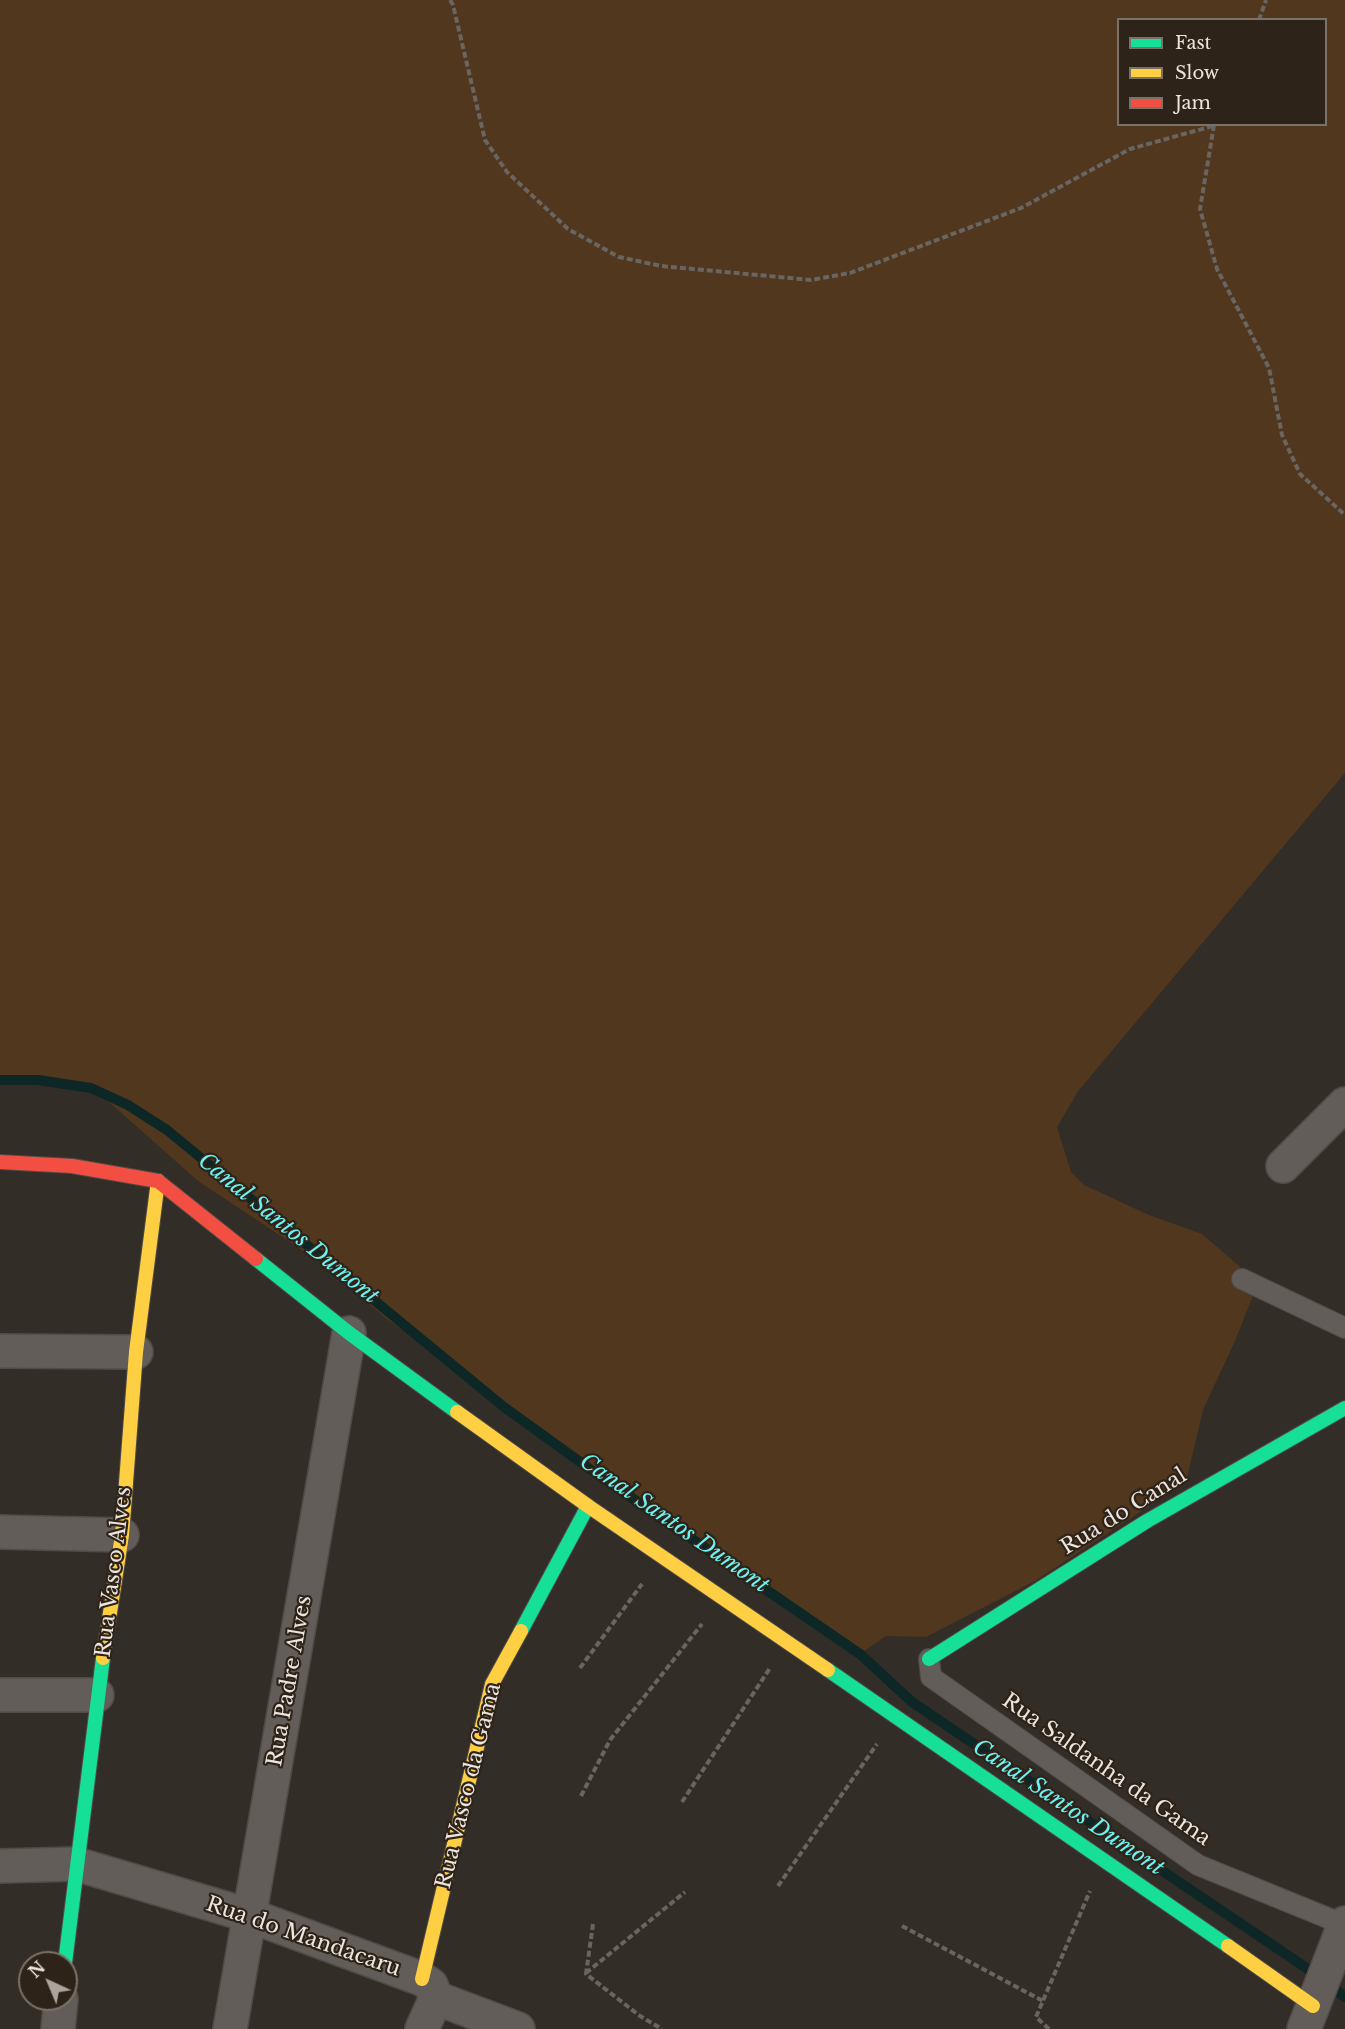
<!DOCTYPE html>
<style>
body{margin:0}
#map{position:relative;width:1345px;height:2029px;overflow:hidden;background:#332d27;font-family:"Libre Baskerville",serif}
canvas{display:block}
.legend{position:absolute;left:1117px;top:18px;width:210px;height:108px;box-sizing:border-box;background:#2e2318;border:2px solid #7a7167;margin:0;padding:8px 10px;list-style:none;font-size:18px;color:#ece5de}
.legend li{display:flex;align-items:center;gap:12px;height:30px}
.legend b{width:30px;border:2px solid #7a7167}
.north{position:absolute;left:18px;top:1951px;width:60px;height:60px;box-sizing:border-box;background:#2e2318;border:2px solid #7a7167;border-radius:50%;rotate:316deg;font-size:16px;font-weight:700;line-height:24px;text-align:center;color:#ece5de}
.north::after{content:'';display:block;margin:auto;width:21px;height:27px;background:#aba59e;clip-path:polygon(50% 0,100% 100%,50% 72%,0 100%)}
</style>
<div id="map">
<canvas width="1345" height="2029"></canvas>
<ul class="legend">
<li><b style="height:8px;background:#16e098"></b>Fast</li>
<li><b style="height:8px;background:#ffcf43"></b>Slow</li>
<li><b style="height:8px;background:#f24e42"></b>Jam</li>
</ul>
<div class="north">N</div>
</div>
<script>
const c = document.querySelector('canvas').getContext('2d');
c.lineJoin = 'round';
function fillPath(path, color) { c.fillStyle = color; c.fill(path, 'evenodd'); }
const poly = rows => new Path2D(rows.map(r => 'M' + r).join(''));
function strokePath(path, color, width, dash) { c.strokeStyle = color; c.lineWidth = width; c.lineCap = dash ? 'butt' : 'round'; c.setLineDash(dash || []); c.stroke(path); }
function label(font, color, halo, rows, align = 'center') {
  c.font = font + ' "Libre Baskerville",serif'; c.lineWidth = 4.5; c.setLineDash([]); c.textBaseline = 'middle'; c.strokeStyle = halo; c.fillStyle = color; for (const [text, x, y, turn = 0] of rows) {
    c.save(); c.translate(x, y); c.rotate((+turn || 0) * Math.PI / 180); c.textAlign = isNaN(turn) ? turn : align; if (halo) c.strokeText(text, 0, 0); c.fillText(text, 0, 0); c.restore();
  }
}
const green = poly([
 [0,0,1345,0,1345,773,1079,1090,1057,1127,1071,1172,1084,1185,1149,1215,1202,1234,1245,1271,1256,1288,1235,1341,1203,1410,1186,1482,1035,1581,926,1637,886,1636,860,1654,594,1472,504,1407,445,1358,388,1320,320,1262,198,1181,109,1102,93,1094,94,1089,39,1080,0,1080],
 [1118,20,1326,20,1326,124,1118,124]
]);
const stream = poly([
 [0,1080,38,1080,91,1088,128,1105,167,1130,504,1407,594,1472,860,1654,912,1702,1305,1967,1345,1997]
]);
const path = poly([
 [450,0,453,5,485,140,507,172,568,229,619,257,661,266,811,280,850,273,1021,208,1130,149,1213,126],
 [1259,20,1266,0],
 [1214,125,1200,209,1217,269,1269,368,1282,435,1300,474,1345,515],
 [580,1668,642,1584],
 [581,1796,610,1740,702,1624],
 [682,1802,770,1668],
 [778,1886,877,1744],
 [593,1924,586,1974,640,2016,662,2029],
 [902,1926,1043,2001],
 [586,1973,685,1892],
 [1049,2029,1036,2017,1090,1891]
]);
const lane = poly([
 [1242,1279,1345,1328],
 [929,1659,931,1677,1198,1865,1345,1925]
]);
const street = poly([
 [1283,1166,1345,1104],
 [0,1351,136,1352],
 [0,1532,122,1535],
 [0,1695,97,1695],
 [0,1866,76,1864,251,1916,422,1979,431,1985,436,1998,518,2029],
 [58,2029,61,1999],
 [230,2029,349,1333],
 [422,2029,436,1998],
 [1304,2029,1345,1923]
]);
const fast = poly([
 [256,1259,349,1333,457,1412],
 [521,1631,588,1506],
 [929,1659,1147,1521,1345,1408],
 [828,1670,1228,1946],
 [65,1963,103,1658]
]);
const slow = poly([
 [457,1412,588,1506,828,1670],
 [103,1658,122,1535,136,1352,158,1181],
 [1228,1946,1313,2006],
 [422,1979,492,1684,521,1631]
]);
const jam = poly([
 [0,1162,72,1166,158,1181,256,1259]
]);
const streetNames = [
 ["Rua do Canal",1124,1512,-32],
 ["Rua Vasco Alves",114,1572,-83],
 ["Rua Padre Alves",290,1681,-80],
 ["Rua Saldanha da Gama",1106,1770,35],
 ["Rua Vasco da Gama",469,1786,-76],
 ["Rua do Mandacaru",303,1937,19]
];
const waterNames = [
 ["Canal Santos Dumont",288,1229,39],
 ["Canal Santos Dumont",674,1524,35],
 ["Canal Santos Dumont",1068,1808,34]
];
fillPath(green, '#50371d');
strokePath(stream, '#0c2726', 10);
strokePath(lane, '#504b46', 22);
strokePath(street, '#504b46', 36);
strokePath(fast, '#504b46', 16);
strokePath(slow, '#504b46', 16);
strokePath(jam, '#504b46', 16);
strokePath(path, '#696561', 4, [6, 3]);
strokePath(lane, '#625d59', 20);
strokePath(street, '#625d59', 33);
strokePath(fast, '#16e098', 14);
strokePath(slow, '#ffcf43', 14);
strokePath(jam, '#f24e42', 14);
label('21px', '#ece5de', '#2e2318', streetNames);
label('italic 22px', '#6cf2f2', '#2e2318', waterNames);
</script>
